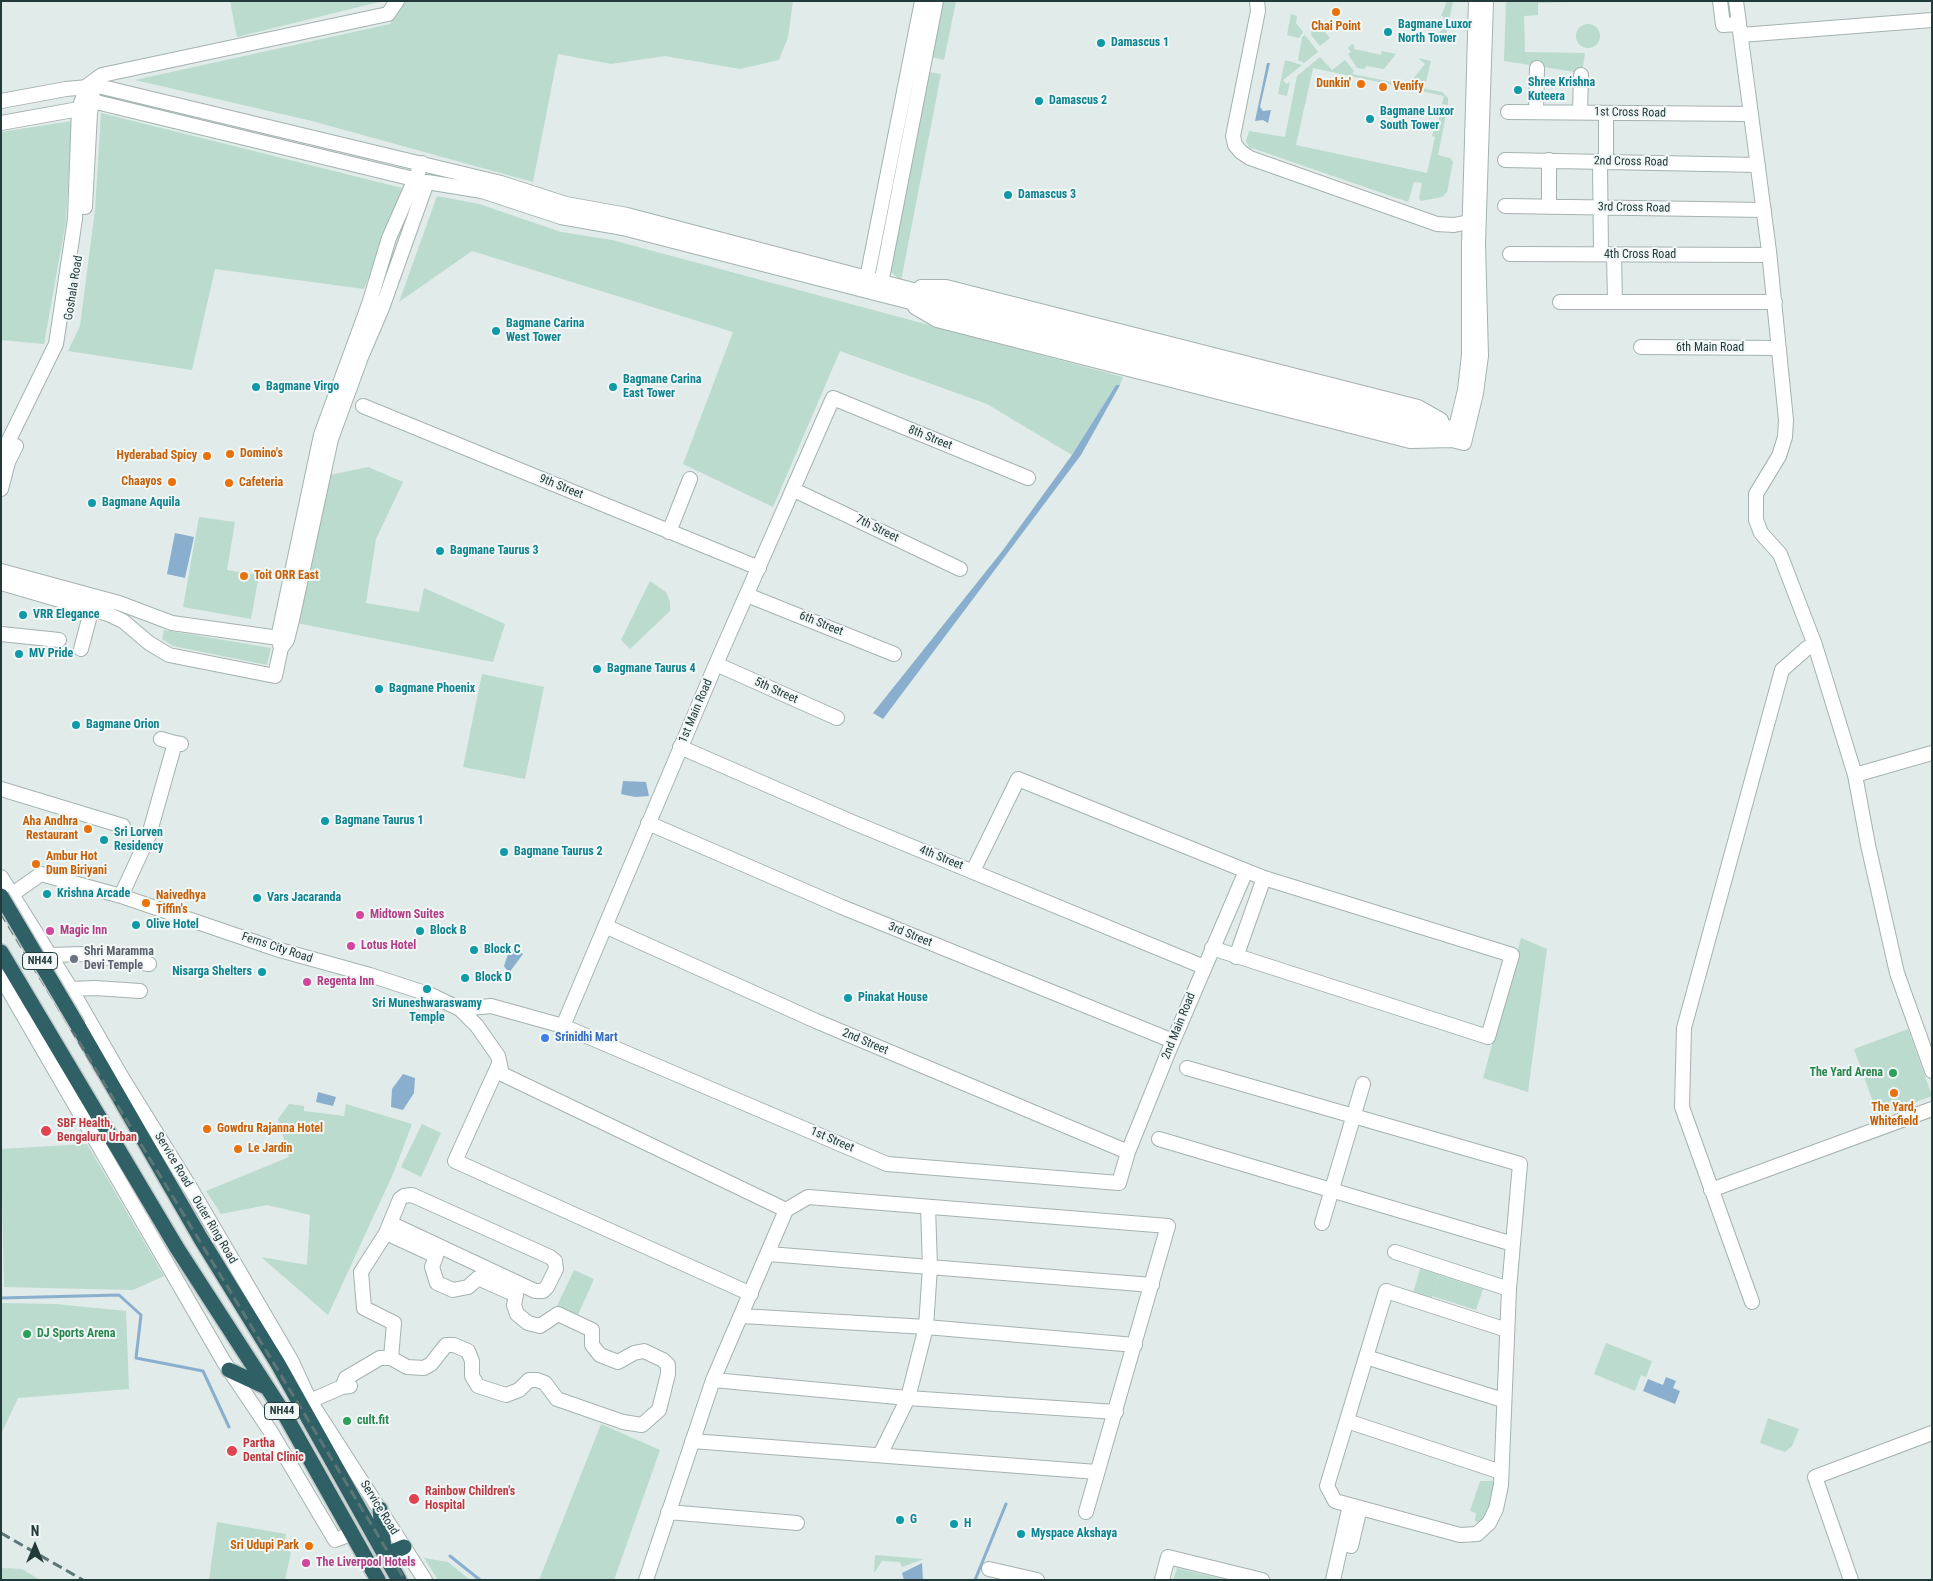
<!DOCTYPE html>
<style>
body{margin:0}
#map{position:relative;width:1933px;height:1581px;overflow:hidden;background:#e1ebe9;font-family:"Roboto Condensed",sans-serif}
canvas{display:block}
.frame{position:absolute;inset:0;border:2px solid #223a3a;pointer-events:none}
.north{position:absolute;left:10px;top:1521px;width:50px;height:50px;-webkit-text-stroke:4px #f1f7f6;paint-order:stroke;rotate:0deg;font-size:14px;font-weight:700;line-height:20px;text-align:center;color:#223a3a}
.north::after{content:'';display:block;margin:auto;width:18px;height:22px;background:#223a3a;clip-path:polygon(50% 0,100% 100%,50% 72%,0 100%)}
</style>
<div id="map">
<canvas width="1933" height="1581"></canvas>
<div class="frame"></div>
<div class="north">N</div>
</div>
<script>
const c = document.querySelector('canvas').getContext('2d');
c.lineJoin = 'round';
function fillPath(path, color) { c.fillStyle = color; c.fill(path, 'evenodd'); }
const poly = rows => new Path2D(rows.map(r => 'M' + r).join(''));
function strokePath(path, color, width, dash) { c.strokeStyle = color; c.lineWidth = width; c.lineCap = dash ? 'butt' : 'round'; c.setLineDash(dash || []); c.stroke(path); }
function label(font, color, halo, rows, align = 'center') {
  c.font = font + ' "Roboto Condensed",sans-serif'; c.lineWidth = 4; c.setLineDash([]); c.textBaseline = 'middle'; c.strokeStyle = halo; c.fillStyle = color; for (const [text, x, y, turn = 0] of rows) {
    c.save(); c.translate(x, y); c.rotate((+turn || 0) * Math.PI / 180); c.textAlign = isNaN(turn) ? turn : align; if (halo) c.strokeText(text, 0, 0); c.fillText(text, 0, 0); c.restore();
  }
}
const green = poly([
 [230,1,383,1,237,37],
 [402,1,793,1,788,37,779,60,740,69,665,56,611,64,558,54,533,182,312,121,135,80,390,24],
 [943,1,956,1,944,60,931,57],
 [1447,1,1453,1,1445,40,1439,38,1444,17,1441,16],
 [1506,1,1601,1,1538,3,1538,15,1524,16,1525,52,1585,53,1582,73,1504,61],
 [1291,14,1297,16,1296,23,1303,32,1299,38,1287,35],
 '1576 36a12 12 0 1 1 24 0a12 12 0 1 1-24 0Z',
 [1312,29,1325,32,1330,38,1320,46,1311,35],
 [1305,35,1318,52,1304,63,1298,60,1302,37],
 [1352,44,1354,45,1354,49,1381,55,1382,51,1396,54,1384,69,1366,66,1365,69,1357,68,1348,54,1351,52,1348,48],
 [1320,57,1332,70,1345,60,1354,71,1352,74,1442,92,1448,98,1448,105,1442,104,1444,96,1313,68,1296,145,1427,173,1435,137,1432,136,1434,128,1437,129,1441,109,1447,110,1438,155,1450,158,1453,162,1447,192,1442,197,1421,201,1419,198,1422,183,1414,182,1408,202,1249,147,1246,141,1249,131,1285,137,1297,76],
 [1418,58,1431,61,1426,82,1413,79,1425,64],
 [1285,60,1302,65,1283,80,1286,84,1290,82,1287,96,1278,94],
 [928,72,941,74,901,281,890,271],
 [101,113,402,188,364,289,215,269,192,370,68,351,80,326,95,210],
 [72,121,66,221,44,344,1,340,1,132],
 [437,196,479,204,561,232,612,240,1123,377,1120,385,1116,385,1072,455,987,404,840,351,773,507,683,464,733,332,472,251,399,302],
 [368,467,403,482,376,539,366,603,419,612,424,588,505,624,493,662,297,623,330,475],
 [199,517,235,522,227,570,259,575,251,619,183,607],
 [650,581,666,592,670,602,670,611,630,649,621,640],
 [164,630,271,648,267,665,173,646,162,639],
 [482,674,544,687,525,779,463,767],
 [1521,938,1547,949,1528,1092,1483,1078],
 [1908,1029,1932,1096,1878,1116,1854,1049],
 [289,1104,304,1106,304,1111,344,1116,346,1104,412,1124,393,1174,328,1315,261,1257,307,1265,310,1215,267,1205,221,1214,206,1191,289,1157,278,1119],
 [422,1124,441,1133,421,1177,401,1167],
 [87,1144,164,1276,133,1290,4,1287,1,1149],
 [1420,1269,1439,1274,1433,1292,1439,1275,1483,1289,1476,1310,1432,1296,1431,1298,1413,1293],
 [574,1270,594,1279,577,1317,556,1308],
 [1,1303,56,1304,126,1311,129,1389,18,1398,1,1434],
 [1606,1343,1652,1361,1646,1377,1641,1375,1635,1391,1594,1374],
 [1768,1418,1799,1429,1792,1446,1785,1452,1760,1443],
 [601,1424,660,1450,614,1580,539,1580],
 [1480,1481,1499,1481,1499,1490,1482,1523,1475,1521,1476,1513,1470,1511],
 [217,1522,286,1534,283,1549,291,1552,285,1580,209,1580],
 [875,1555,924,1559,902,1567,900,1562,882,1561,874,1573],
 [424,1558,448,1562,470,1580,438,1580],
 [1,1568,22,1569,40,1580,1,1580],
 [1177,1568,1226,1580,1173,1580]
]);
const water = poly([
 [1267,63,1270,63,1260,107,1263,111,1271,110,1268,123,1263,120,1255,121],
 [1116,385,1120,385,1081,455,883,719,873,713,1003,550,1072,455],
 [175,533,194,537,185,578,167,574],
 [623,781,646,782,649,796,635,797,621,794],
 [514,948,523,954,509,973,504,966,509,951],
 [403,1074,415,1078,414,1093,403,1110,391,1107,392,1089],
 [318,1092,336,1097,333,1106,316,1102],
 [1666,1377,1676,1381,1673,1388,1680,1391,1675,1404,1643,1391,1648,1379,1663,1385],
 [922,1563,923,1580,904,1580,902,1573]
]);
const stream = poly([
 [1,1298,119,1295,141,1315,136,1358,203,1371,229,1427],
 [450,1556,480,1580],
 [975,1580,1006,1504]
]);
const minor = poly([
 [1257,1,1258,11,1233,136,1235,145,1241,152,1250,158,1437,224,1454,225,1469,222],
 [1720,1,1723,25,1739,24],
 [1736,1,1769,251,1786,420,1785,437,1779,456,1756,494,1756,520,1761,533,1780,554,1815,645,1855,775,1868,845,1897,973,1932,1071],
 [1741,35,1932,20],
 [1,101,66,89,98,86,501,183,566,204,627,215,867,278,922,1],
 [1508,112,1751,114],
 [1536,112,1537,68],
 [1580,112,1581,75],
 [1606,113,1606,161],
 [1,123,79,109,92,101,422,181],
 [1505,160,1758,165],
 [1600,161,1601,254],
 [1505,206,1764,210],
 [85,207,90,113,93,97],
 [1549,207,1549,160],
 [1510,254,1769,255],
 [1614,254,1615,302],
 [874,280,1463,431],
 [921,287,946,287,1418,407,1441,420],
 [879,294,1464,443,1476,393,1481,356,1478,243,1486,1],
 [1560,302,1775,302],
 [915,307,937,320,1410,441,1453,440,1465,390,1469,355,1469,244,1476,1],
 [1641,347,1779,348],
 [363,406,759,568],
 [1,456,56,344,75,219,79,109,87,86,102,75,388,14,397,1],
 [1,489,8,462,16,446],
 [794,490,960,569],
 [669,532,690,479],
 [1,571,119,603,172,623,286,639],
 [1,583,108,614,123,621,149,643,169,655,275,676,281,648,287,640,292,620,331,439,361,357,382,308,427,182,482,191,561,217,623,228,879,294,936,1],
 [747,595,894,654],
 [1,634,59,640],
 [281,648,278,638,321,435,369,304,389,238,422,163],
 [81,649,89,619,86,608],
 [716,664,837,718],
 [161,739,175,743],
 [680,747,852,822,1204,967],
 [1855,775,1932,753],
 [1,789,123,826],
 [648,823,842,907,1173,1041],
 [973,871,1018,779,1264,878,1512,955,1488,1037,1212,948],
 [1,877,71,989,121,1076,191,1189,291,1360,310,1401,425,1580],
 [121,896,149,835,175,743,181,744],
 [1,902,41,874,121,896,276,949,370,975,431,995,460,1009,491,1006,563,1026,887,1164,1119,1183,1128,1152,1168,1053,1246,871],
 [605,926,816,1021,1128,1152],
 [50,955,83,954,149,964],
 [1236,957,1264,878],
 [1,977,224,1362,271,1432,335,1540,351,1534],
 [71,989,95,988,140,991],
 [460,1009,477,1026,498,1056,502,1074,786,1210],
 [563,1026,716,664,833,398,1028,478],
 [499,1064,455,1161,751,1294],
 [1187,1068,1520,1164,1509,1289,1501,1485,1496,1509,1489,1523,1477,1534,1460,1535,1335,1501,1327,1486,1386,1291,1507,1330],
 [1159,1139,1513,1244],
 [1711,1190,1932,1109],
 [390,1223,535,1291,543,1291,547,1287,556,1269,555,1261,550,1257,412,1195,404,1196,400,1199,386,1233,361,1272,364,1308,394,1323,391,1358],
 [1322,1223,1363,1084],
 [1395,1252,1509,1289],
 [769,1254,1152,1285],
 [1752,1302,1682,1107,1684,1028,1782,670,1807,648,1815,645],
 [742,1316,926,1327,1135,1345],
 [1366,1357,1503,1400],
 [713,1380,908,1398,1116,1412],
 [342,1387,346,1378,380,1358,391,1358,407,1367,424,1368,431,1364,446,1345,454,1345,468,1351,472,1361,472,1376,478,1386,506,1395,519,1390,529,1380,537,1380,545,1383,557,1399,623,1422,642,1425,659,1410,668,1374,668,1365,663,1360,644,1351,634,1353,618,1362,600,1355,592,1345,592,1330,558,1314,540,1326,528,1323,517,1314,514,1305,516,1295,478,1278,468,1287,453,1290,437,1283,432,1267,436,1256,386,1233],
 [310,1401,342,1387,350,1386],
 [1347,1421,1501,1472],
 [692,1441,1097,1472],
 [880,1455,908,1398,926,1327,930,1267,928,1207],
 [668,1512,797,1523],
 [1351,1546,1360,1508],
 [989,1569,1037,1580],
 [646,1580,713,1380,786,1210,808,1197,1168,1226,1086,1512],
 [1162,1580,1168,1557,1262,1580],
 [1333,1580,1350,1505],
 [1851,1580,1815,1477,1932,1433]
]);
const highway = poly([
 [1,952,177,1248,285,1415,378,1580],
 [78,1026,201,1239,278,1364,399,1580],
 [229,1370,266,1387],
 [380,1509,384,1549],
 [385,1555,404,1547]
]);
const rail = poly([
 [1,913,405,1580],
 [1,1533,83,1580]
]);
const highwayBridge = poly([
 [1,896,78,1026]
]);
const markers = [
 [1336,12,5,"#e8710a"],
 [1388,32,5,"#0f9aa8"],
 [1101,43,5,"#0f9aa8"],
 [1361,84,5,"#e8710a"],
 [1383,87,5,"#e8710a"],
 [1518,90,5,"#0f9aa8"],
 [1039,101,5,"#0f9aa8"],
 [1370,119,5,"#0f9aa8"],
 [1008,195,5,"#0f9aa8"],
 [496,331,5,"#0f9aa8"],
 [256,387,5,"#0f9aa8"],
 [613,387,5,"#0f9aa8"],
 [230,454,5,"#e8710a"],
 [207,456,5,"#e8710a"],
 [172,482,5,"#e8710a"],
 [229,483,5,"#e8710a"],
 [92,503,5,"#0f9aa8"],
 [440,551,5,"#0f9aa8"],
 [244,576,5,"#e8710a"],
 [23,615,5,"#0f9aa8"],
 [19,654,5,"#0f9aa8"],
 [597,669,5,"#0f9aa8"],
 [379,689,5,"#0f9aa8"],
 [76,725,5,"#0f9aa8"],
 [325,821,5,"#0f9aa8"],
 [88,829,5,"#e8710a"],
 [104,840,5,"#0f9aa8"],
 [504,852,5,"#0f9aa8"],
 [36,864,5,"#e8710a"],
 [47,894,5,"#0f9aa8"],
 [257,898,5,"#0f9aa8"],
 [146,903,5,"#e8710a"],
 [360,915,5,"#d1479c"],
 [136,925,5,"#0f9aa8"],
 [50,931,5,"#d1479c"],
 [420,931,5,"#0f9aa8"],
 [351,946,5,"#d1479c"],
 [474,950,5,"#0f9aa8"],
 [74,959,5,"#6b7280"],
 [262,972,5,"#0f9aa8"],
 [465,978,5,"#0f9aa8"],
 [307,982,5,"#d1479c"],
 [427,989,5,"#0f9aa8"],
 [848,998,5,"#0f9aa8"],
 [545,1038,5,"#3f7fe0"],
 [1893,1073,5,"#2e9e5b"],
 [1894,1093,5,"#e8710a"],
 [207,1129,5,"#e8710a"],
 [46,1131,6,"#e0444e"],
 [238,1149,5,"#e8710a"],
 [27,1334,5,"#2e9e5b"],
 [347,1421,5,"#2e9e5b"],
 [232,1451,6,"#e0444e"],
 [414,1499,6,"#e0444e"],
 [900,1520,5,"#0f9aa8"],
 [954,1524,5,"#0f9aa8"],
 [1021,1534,5,"#0f9aa8"],
 [309,1546,5,"#e8710a"],
 [306,1563,5,"#d1479c"]
];
const shields = [
 [40,961,35],
 [282,1411,35]
];
const shieldNames = [
 ["NH44",40,961],
 ["NH44",282,1411]
];
const cultureNames = [
 ["Bagmane Luxor",1398,25],
 ["North Tower",1398,39],
 ["Damascus 1",1111,43],
 ["Shree Krishna",1528,83],
 ["Kuteera",1528,97],
 ["Damascus 2",1049,101],
 ["Bagmane Luxor",1380,112],
 ["South Tower",1380,126],
 ["Damascus 3",1018,195],
 ["Bagmane Carina",506,324],
 ["West Tower",506,338],
 ["Bagmane Carina",623,380],
 ["East Tower",623,394],
 ["Bagmane Virgo",266,387],
 ["Bagmane Aquila",102,503],
 ["Bagmane Taurus 3",450,551],
 ["VRR Elegance",33,615],
 ["MV Pride",29,654],
 ["Bagmane Taurus 4",607,669],
 ["Bagmane Phoenix",389,689],
 ["Bagmane Orion",86,725],
 ["Bagmane Taurus 1",335,821],
 ["Sri Lorven",114,833],
 ["Residency",114,847],
 ["Bagmane Taurus 2",514,852],
 ["Krishna Arcade",57,894],
 ["Vars Jacaranda",267,898],
 ["Olive Hotel",146,925],
 ["Block B",430,931],
 ["Block C",484,950],
 ["Nisarga Shelters",252,972,"right"],
 ["Block D",475,978],
 ["Pinakat House",858,998],
 ["Sri Muneshwaraswamy",427,1004,"center"],
 ["Temple",427,1018,"center"],
 ["G",910,1520],
 ["H",964,1524],
 ["Myspace Akshaya",1031,1534]
];
const foodNames = [
 ["Chai Point",1336,27,"center"],
 ["Dunkin'",1351,84,"right"],
 ["Venify",1393,87],
 ["Domino's",240,454],
 ["Hyderabad Spicy",197,456,"right"],
 ["Chaayos",162,482,"right"],
 ["Cafeteria",239,483],
 ["Toit ORR East",254,576],
 ["Aha Andhra",78,822,"right"],
 ["Restaurant",78,836,"right"],
 ["Ambur Hot",46,857],
 ["Dum Biriyani",46,871],
 ["Naivedhya",156,896],
 ["Tiffin's",156,910],
 ["The Yard,",1894,1108,"center"],
 ["Whitefield",1894,1122,"center"],
 ["Gowdru Rajanna Hotel",217,1129],
 ["Le Jardin",248,1149],
 ["Sri Udupi Park",299,1546,"right"]
];
const streetNames = [
 ["1st Cross Road",1630,113,1],
 ["2nd Cross Road",1631,162,1],
 ["3rd Cross Road",1634,208,1],
 ["4th Cross Road",1640,255],
 ["Goshala Road",74,288,-81],
 ["6th Main Road",1710,348],
 ["8th Street",930,438,22],
 ["9th Street",561,487,22],
 ["7th Street",877,529,26],
 ["6th Street",821,624,22],
 ["5th Street",776,691,24],
 ["1st Main Road",696,711,-67],
 ["4th Street",941,858,22],
 ["3rd Street",910,935,22],
 ["Ferns City Road",277,948,18],
 ["2nd Main Road",1179,1026,-68],
 ["2nd Street",865,1042,23],
 ["1st Street",832,1140,23],
 ["Service Road",173,1160,59],
 ["Outer Ring Road",214,1230,59],
 ["Service Road",379,1508,58]
];
const hotelNames = [
 ["Midtown Suites",370,915],
 ["Magic Inn",60,931],
 ["Lotus Hotel",361,946],
 ["Regenta Inn",317,982],
 ["The Liverpool Hotels",316,1563]
];
const worshipNames = [
 ["Shri Maramma",84,952],
 ["Devi Temple",84,966]
];
const shopNames = [
 ["Srinidhi Mart",555,1038]
];
const leisureNames = [
 ["The Yard Arena",1883,1073,"right"],
 ["DJ Sports Arena",37,1334],
 ["cult.fit",357,1421]
];
const healthNames = [
 ["SBF Health,",57,1124],
 ["Bengaluru Urban",57,1138],
 ["Partha",243,1444],
 ["Dental Clinic",243,1458],
 ["Rainbow Children's",425,1492],
 ["Hospital",425,1506]
];
fillPath(green, '#badbcd');
fillPath(water, '#8aafce');
strokePath(stream, '#8aafce', 3);
strokePath(minor, '#a4b2b1', 16);
strokePath(highway, '#c1c8c8', 18);
strokePath(minor, '#fff', 14);
strokePath(highway, '#2f6065', 15);
strokePath(rail, '#5c7576', 3, [10, 5]);
strokePath(highwayBridge, '#c1c8c8', 18, []);
strokePath(highwayBridge, '#2f6065', 15);
for (const [x, y, r, color] of markers) { const dot = new Path2D(); dot.arc(x, y, r, 0, 2 * Math.PI); c.fillStyle = color; c.fill(dot); strokePath(dot, '#f1f7f6', 2); }
for (const [x, y, w] of shields) { const box = new Path2D(); box.roundRect(x - w / 2, y - 8.5, w, 17, 4); c.fillStyle = '#f1f7f6'; c.fill(box); strokePath(box, '#223a3a', 1); }
label('bold 11px', '#223a3a', null, shieldNames);
label('bold 12px', '#0d838f', '#f1f7f6', cultureNames, 'left');
label('bold 12px', '#c56008', '#f1f7f6', foodNames, 'left');
label('12px', '#223a3a', '#f1f7f6', streetNames);
label('bold 12px', '#b23c85', '#f1f7f6', hotelNames, 'left');
label('bold 12px', '#5b616d', '#f1f7f6', worshipNames, 'left');
label('bold 12px', '#366cbe', '#f1f7f6', shopNames, 'left');
label('bold 12px', '#27864d', '#f1f7f6', leisureNames, 'left');
label('bold 12px', '#be3a42', '#f1f7f6', healthNames, 'left');
</script>
